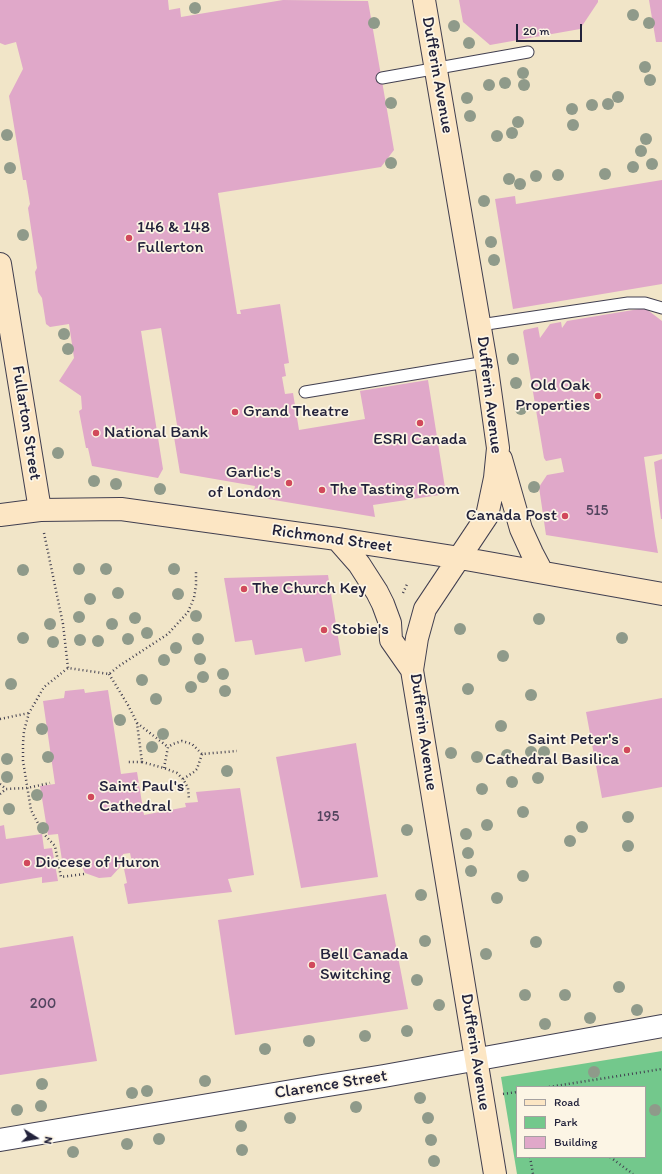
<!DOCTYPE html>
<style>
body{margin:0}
#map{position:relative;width:662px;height:1174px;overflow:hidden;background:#f1e5c8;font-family:Itim,sans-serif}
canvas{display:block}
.legend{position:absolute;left:516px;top:1086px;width:130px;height:72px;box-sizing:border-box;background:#fcf5e5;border:1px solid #a5a1a1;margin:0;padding:5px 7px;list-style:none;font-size:12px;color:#22223b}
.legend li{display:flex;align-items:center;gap:8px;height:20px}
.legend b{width:20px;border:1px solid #a5a1a1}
.north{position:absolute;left:16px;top:1118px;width:40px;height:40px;-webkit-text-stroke:3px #fcf5e5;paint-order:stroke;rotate:101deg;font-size:11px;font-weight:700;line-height:16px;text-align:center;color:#22223b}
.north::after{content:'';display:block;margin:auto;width:14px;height:18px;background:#22223b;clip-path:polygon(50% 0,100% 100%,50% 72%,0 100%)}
.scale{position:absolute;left:516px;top:24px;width:66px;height:18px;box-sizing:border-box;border:2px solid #22223b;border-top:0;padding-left:5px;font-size:12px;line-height:14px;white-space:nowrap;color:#22223b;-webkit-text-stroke:3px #fcf5e5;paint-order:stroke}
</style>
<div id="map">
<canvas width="662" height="1174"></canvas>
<ul class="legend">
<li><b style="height:5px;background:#fce6c4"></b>Road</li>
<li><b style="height:11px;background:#73c88c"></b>Park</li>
<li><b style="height:11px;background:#e0a8c9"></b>Building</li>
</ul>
<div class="north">N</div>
<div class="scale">20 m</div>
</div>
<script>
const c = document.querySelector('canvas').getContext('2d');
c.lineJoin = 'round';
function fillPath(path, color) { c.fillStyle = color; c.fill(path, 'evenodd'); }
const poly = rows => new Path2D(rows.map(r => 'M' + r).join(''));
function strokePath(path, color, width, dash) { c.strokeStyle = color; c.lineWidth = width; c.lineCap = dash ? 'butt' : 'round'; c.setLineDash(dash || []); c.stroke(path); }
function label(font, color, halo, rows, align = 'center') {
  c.font = font + ' Itim,sans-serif'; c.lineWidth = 3.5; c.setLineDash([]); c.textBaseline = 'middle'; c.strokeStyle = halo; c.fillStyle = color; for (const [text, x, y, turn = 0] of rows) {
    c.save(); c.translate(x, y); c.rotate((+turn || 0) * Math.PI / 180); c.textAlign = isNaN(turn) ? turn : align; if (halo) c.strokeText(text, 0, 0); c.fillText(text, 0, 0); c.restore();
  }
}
const green = poly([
 [662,1051,662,1174,517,1174,501,1077],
 [517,1087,645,1087,645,1157,517,1157]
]);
const building = poly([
 [0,0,168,0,169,10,180,8,181,17,283,0,368,1,394,150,381,167,218,193,237,314,241,314,240,310,280,304,289,363,284,364,286,376,282,377,285,394,293,393,299,430,365,419,360,391,428,380,446,494,373,505,375,517,274,500,253,496,255,486,180,473,174,437,179,437,161,328,141,331,163,469,158,478,92,466,88,448,86,448,79,411,82,409,81,396,59,381,74,358,69,324,50,327,46,324,42,298,38,292,35,272,37,268,28,208,30,204,26,180,23,180,9,96,23,69,16,42,5,45,0,43],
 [459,0,598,0,598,2,580,29,490,45,463,22],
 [649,0,662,0,662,42,656,42],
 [662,180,662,284,513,309,495,199,515,196,516,204],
 [645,308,662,321,662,454,644,457,655,536,658,553,546,535,539,487,547,475,564,472,561,458,546,461,544,458,523,332,524,330,538,327,540,338,550,324,561,322,562,328,567,321],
 [662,459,662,519,661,519,654,462],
 [328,575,341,655,305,662,302,648,255,655,252,640,235,642,224,578],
 [84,689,85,693,108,690,121,774,137,772,144,815,186,807,185,803,198,802,196,792,240,788,254,875,228,879,232,892,128,904,124,884,127,883,124,869,133,867,130,853,123,854,120,867,111,877,99,878,85,873,81,865,63,867,58,834,48,835,40,786,55,784,43,701,64,698,65,691],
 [662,698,662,787,602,798,586,712],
 [356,743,378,877,301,888,276,757],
 [4,825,6,839,42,834,44,849,52,848,58,881,42,883,42,877,0,884,0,826],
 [386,894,408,1009,235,1035,218,920],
 [73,936,97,1061,0,1075,0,948]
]);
const path = poly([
 [44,533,63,624,68,668],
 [403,593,408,582],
 [109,674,128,705,137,723,142,762,128,762],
 [0,719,29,713],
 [137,723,168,747],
 [142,762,164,768,177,773,183,779,188,788,189,799],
 [164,768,168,747,173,744,182,741,192,744,202,754,237,751],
 [183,779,194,772,197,769,202,754],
 [0,784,6,789,27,788,50,783],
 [0,794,6,789],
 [84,874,61,877,55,846,43,833,31,810,23,761,23,743,24,731,29,713,44,687,68,668,109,674,119,666,168,634,188,612,194,598,196,585,196,570],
 [549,1087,662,1069],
 [503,1094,517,1092],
 [530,1157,533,1174],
 [610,1157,633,1174]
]);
const lane = poly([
 [382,78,528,52],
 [480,325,628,303,645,303,662,308],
 [305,392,486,362]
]);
const street = poly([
 [0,1140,322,1086,384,1076,662,1026]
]);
const secondary = poly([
 [424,0,487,369,498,448,495,478,487,516,425,609,417,638,412,670,495,1174],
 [0,264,40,510],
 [501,459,521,529,532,553,542,572],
 [0,515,40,510,121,509,337,539,460,558,662,594],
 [337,539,359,564,377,592,383,604,390,623,391,640,412,670]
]);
const trees = [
 [195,8],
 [633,15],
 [374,23],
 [649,23],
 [454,26],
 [469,43],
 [645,67],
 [523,73],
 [650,80],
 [505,83],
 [489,85],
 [524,85],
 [618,97],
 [467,98],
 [391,103],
 [608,104],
 [592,105],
 [572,109],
 [470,116],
 [518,122],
 [573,125],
 [512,133],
 [7,135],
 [497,136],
 [646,139],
 [641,151],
 [391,163],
 [652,164],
 [633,167],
 [10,168],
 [605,174],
 [558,175],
 [536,176],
 [509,179],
 [520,184],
 [484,201],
 [23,235],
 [491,242],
 [494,260],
 [64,334],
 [68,349],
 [513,359],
 [516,383],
 [521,409],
 [58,453],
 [94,481],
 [116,484],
 [534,487],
 [160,489],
 [79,569],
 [106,569],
 [174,569],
 [23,570],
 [118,593],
 [178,594],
 [90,599],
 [196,616],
 [79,617],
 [135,618],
 [539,619],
 [50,624],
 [112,624],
 [460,629],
 [147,633],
 [23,638],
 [622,638],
 [128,639],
 [198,639],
 [80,640],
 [98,641],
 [53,642],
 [176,648],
 [503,656],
 [200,659],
 [164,660],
 [223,674],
 [203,677],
 [142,680],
 [11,684],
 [191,687],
 [468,689],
 [225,691],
 [531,695],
 [156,699],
 [120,720],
 [501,726],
 [42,729],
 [163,734],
 [152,747],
 [531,752],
 [544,752],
 [451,753],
 [507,755],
 [48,757],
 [477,757],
 [7,759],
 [227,771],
 [7,777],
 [538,778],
 [512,782],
 [482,789],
 [37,795],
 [9,809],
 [523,812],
 [628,817],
 [487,825],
 [582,827],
 [43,828],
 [407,830],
 [466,834],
 [570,841],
 [628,846],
 [468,853],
 [471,871],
 [523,876],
 [421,895],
 [497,898],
 [425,941],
 [536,942],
 [486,954],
 [417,980],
 [619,987],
 [525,995],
 [565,995],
 [439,1005],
 [637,1010],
 [590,1018],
 [545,1024],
 [407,1031],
 [365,1036],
 [309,1041],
 [265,1049],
 [594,1072],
 [205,1081],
 [42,1084],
 [147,1091],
 [132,1093],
 [420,1098],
 [41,1106],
 [356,1107],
 [17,1110],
 [655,1110],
 [290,1118],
 [428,1118],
 [241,1126],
 [159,1139],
 [431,1140],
 [127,1144],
 [242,1150],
 [73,1152],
 [434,1161]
];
const markers = [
 [129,238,4,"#d1495b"],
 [598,396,4,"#d1495b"],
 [235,412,4,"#d1495b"],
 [420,423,4,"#d1495b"],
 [96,433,4,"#d1495b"],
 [289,483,4,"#d1495b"],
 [322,490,4,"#d1495b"],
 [565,516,4,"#d1495b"],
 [244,589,4,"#d1495b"],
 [324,630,4,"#d1495b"],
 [627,750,4,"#d1495b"],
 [91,797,4,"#d1495b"],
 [27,863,4,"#d1495b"],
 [312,965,4,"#d1495b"]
];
const numberNames = [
 ["515",597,511],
 ["195",328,817],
 ["200",43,1004]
];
const streetNames = [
 ["Dufferin Avenue",437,75,80],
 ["Dufferin Avenue",489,395,83],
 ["Fullarton Street",26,423,81],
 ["Richmond Street",332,539,8],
 ["Dufferin Avenue",423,732,82],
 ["Dufferin Avenue",475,1052,81],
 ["Clarence Street",331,1085,-9]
];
const poiNames = [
 ["146 & 148",137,228],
 ["Fullerton",137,248],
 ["Old Oak",590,386,"right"],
 ["Properties",590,406,"right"],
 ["Grand Theatre",243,412],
 ["National Bank",104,433],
 ["ESRI Canada",420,440,"center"],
 ["Garlic's",281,473,"right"],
 ["of London",281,493,"right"],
 ["The Tasting Room",330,490],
 ["Canada Post",557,516,"right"],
 ["The Church Key",252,589],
 ["Stobie's",332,630],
 ["Saint Peter's",619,740,"right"],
 ["Cathedral Basilica",619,760,"right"],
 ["Saint Paul's",99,787],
 ["Cathedral",99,807],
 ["Diocese of Huron",35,863],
 ["Bell Canada",320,955],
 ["Switching",320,975]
];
fillPath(green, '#73c88c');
fillPath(building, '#e0a8c9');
strokePath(lane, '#413f50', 13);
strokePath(street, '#413f50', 24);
strokePath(secondary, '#413f50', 24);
strokePath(path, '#413f50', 2.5, [1, 3]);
strokePath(lane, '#fff', 11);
strokePath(street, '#fff', 22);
strokePath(secondary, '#fce6c4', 22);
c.fillStyle = '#8f9a8a';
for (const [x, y] of trees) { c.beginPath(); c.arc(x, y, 6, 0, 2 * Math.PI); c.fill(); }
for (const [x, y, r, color] of markers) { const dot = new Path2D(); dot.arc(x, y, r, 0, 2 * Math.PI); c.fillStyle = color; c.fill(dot); strokePath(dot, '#fcf5e5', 1.5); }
label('15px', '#52445e', null, numberNames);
label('17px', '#22223b', '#fcf5e5', streetNames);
label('17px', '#22223b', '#fcf5e5', poiNames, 'left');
</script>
